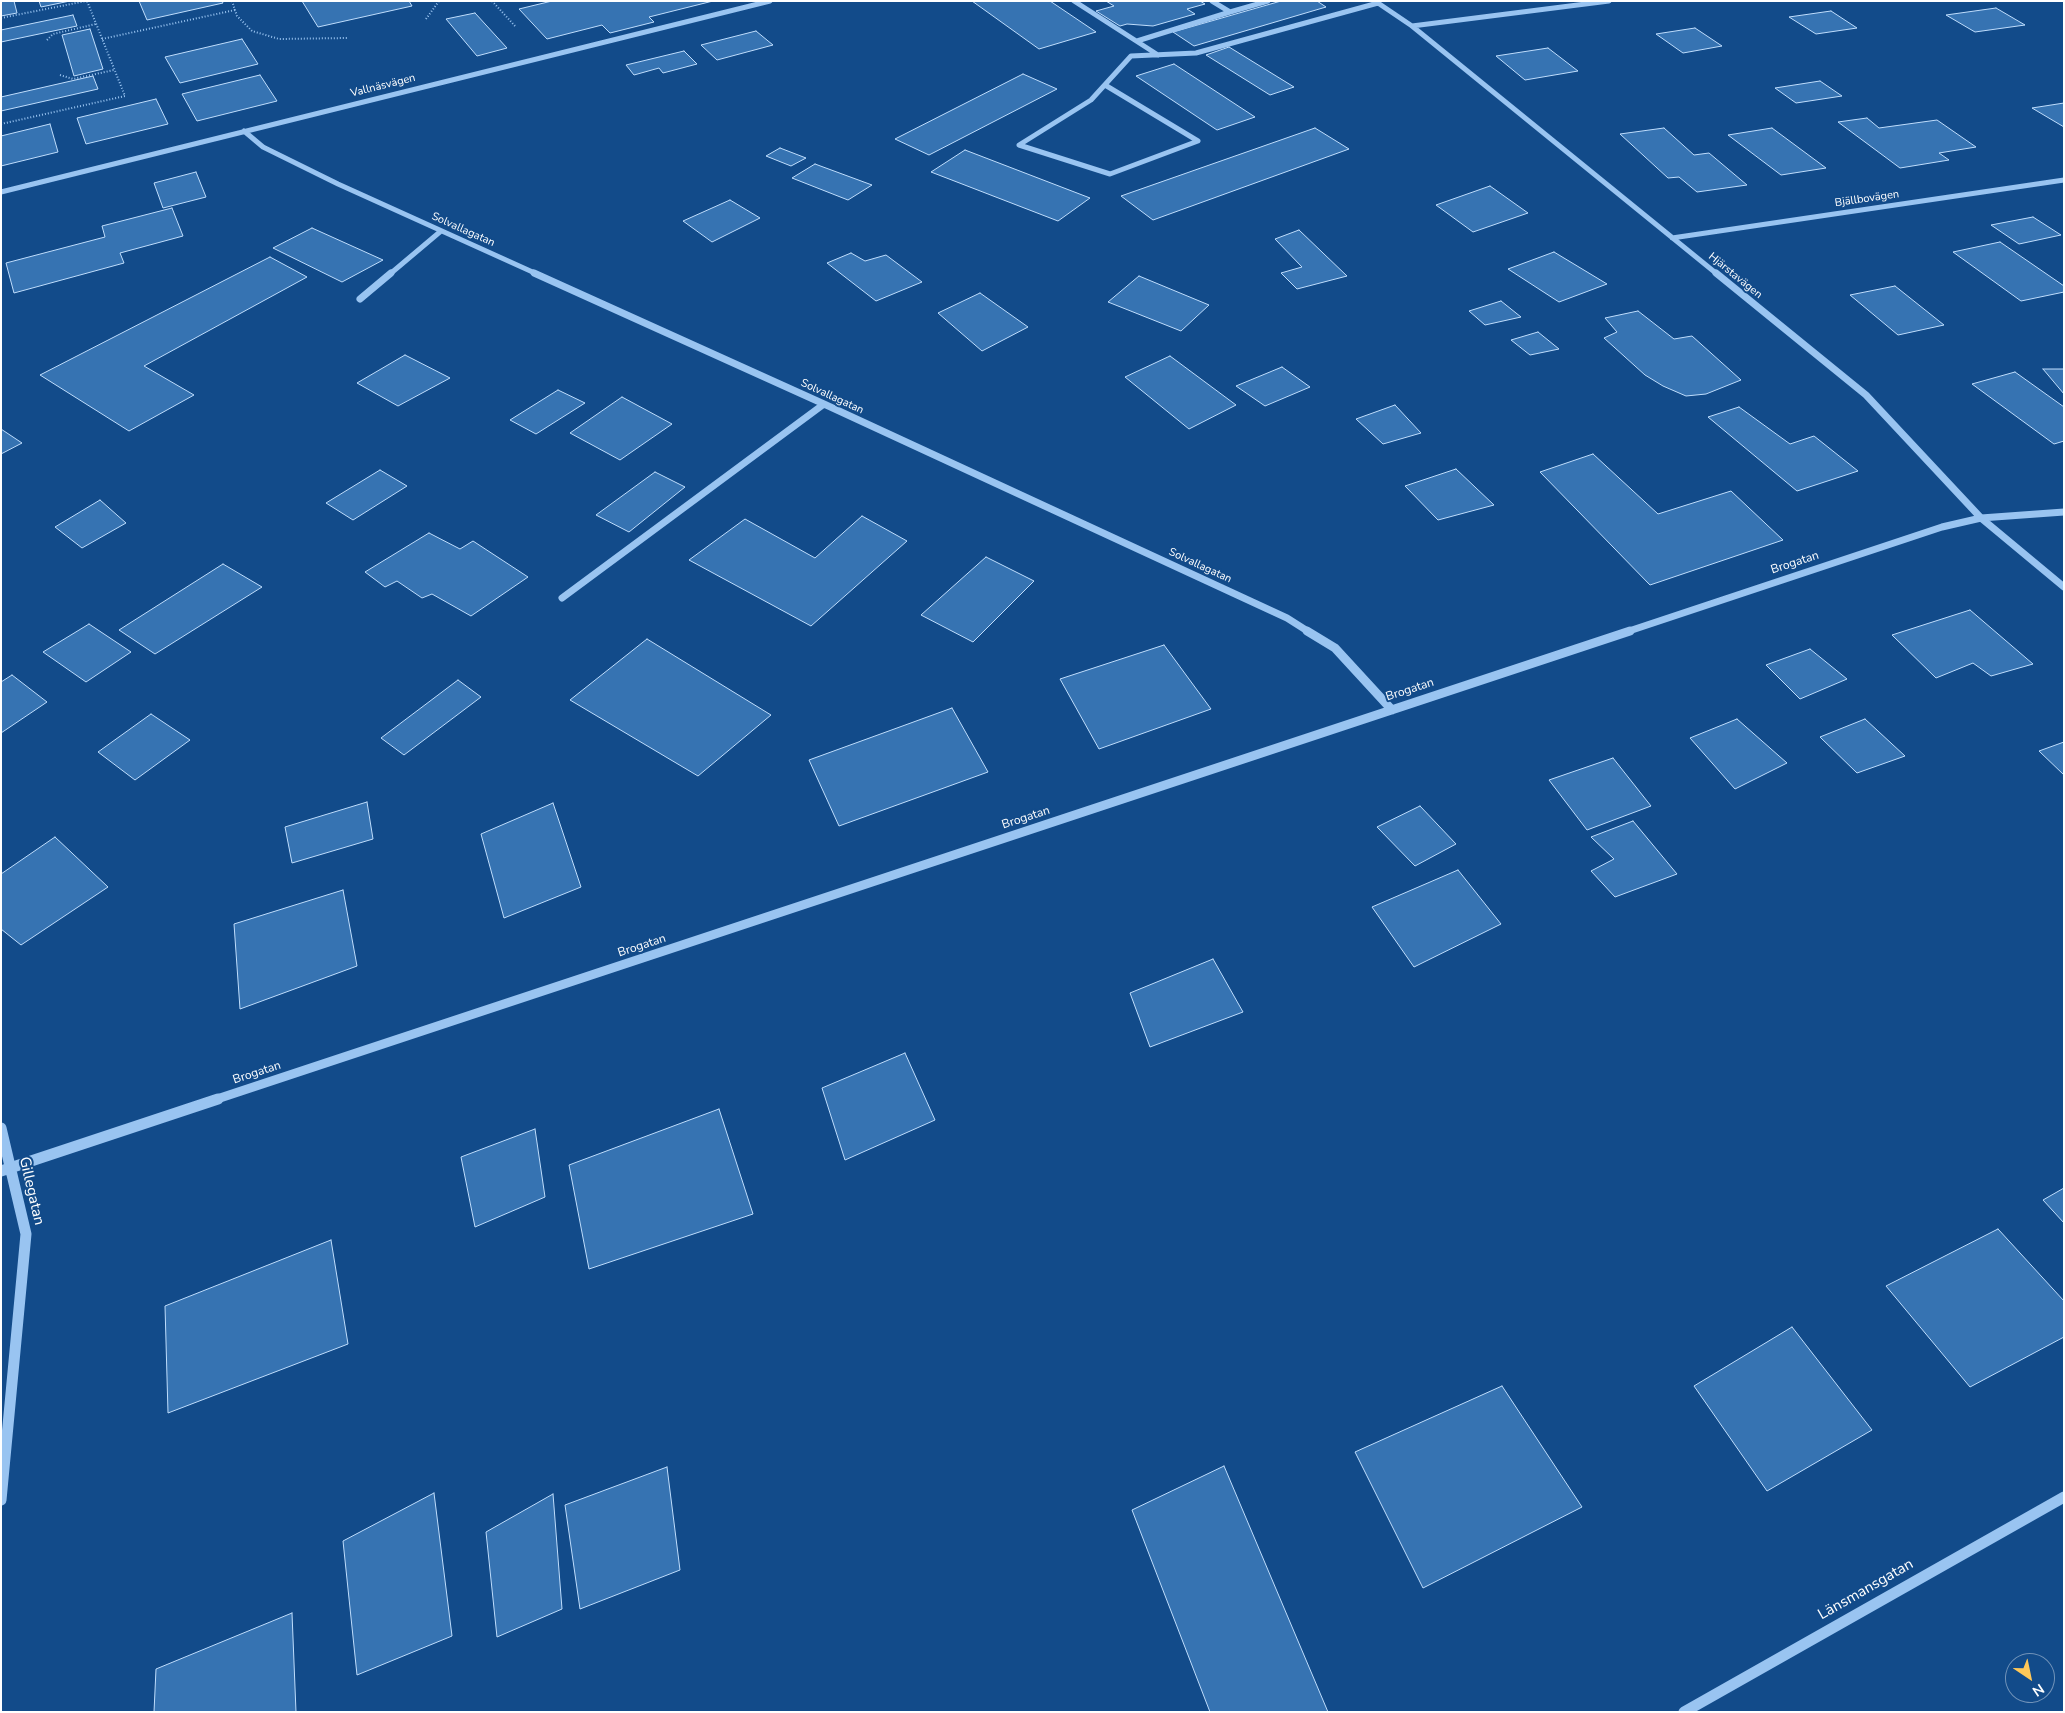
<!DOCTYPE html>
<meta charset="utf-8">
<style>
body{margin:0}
#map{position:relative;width:2065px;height:1713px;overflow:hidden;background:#124b8a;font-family:"Nunito Sans",sans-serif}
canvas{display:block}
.frame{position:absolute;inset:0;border:2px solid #fff;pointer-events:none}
.north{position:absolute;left:2005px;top:1653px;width:50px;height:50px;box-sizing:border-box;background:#124b8a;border:1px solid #7193b9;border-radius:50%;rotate:146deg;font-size:14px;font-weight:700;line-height:20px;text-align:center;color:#fff}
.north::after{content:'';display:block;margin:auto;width:18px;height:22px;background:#ffc858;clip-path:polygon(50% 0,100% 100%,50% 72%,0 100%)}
</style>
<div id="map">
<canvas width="2065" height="1713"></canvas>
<div class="frame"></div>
<div class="north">N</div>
</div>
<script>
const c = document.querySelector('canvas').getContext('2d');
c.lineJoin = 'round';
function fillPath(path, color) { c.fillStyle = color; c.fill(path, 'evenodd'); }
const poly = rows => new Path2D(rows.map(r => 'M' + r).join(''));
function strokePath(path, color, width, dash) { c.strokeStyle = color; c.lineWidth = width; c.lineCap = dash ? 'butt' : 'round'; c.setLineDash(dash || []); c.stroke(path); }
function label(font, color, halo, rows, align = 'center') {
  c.font = font + ' "Nunito Sans",sans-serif'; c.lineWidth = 4; c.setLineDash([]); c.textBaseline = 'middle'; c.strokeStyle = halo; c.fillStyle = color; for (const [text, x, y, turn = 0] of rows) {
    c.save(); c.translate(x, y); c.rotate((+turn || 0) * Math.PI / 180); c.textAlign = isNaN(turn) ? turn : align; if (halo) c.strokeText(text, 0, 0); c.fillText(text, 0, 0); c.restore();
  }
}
const building = poly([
 [1,1,14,1,17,13,1,16,1,1],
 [39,1,70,1,41,7,39,1],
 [139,1,222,1,223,3,147,20,139,1],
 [302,1,409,1,412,6,318,27,302,1],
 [552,1,713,1,649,17,654,22,610,33,602,25,547,39,519,9,552,1],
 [972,1,1050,1,1096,32,1039,49,972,1],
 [1106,1,1200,1,1205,4,1187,9,1195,14,1153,26,1127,24,1120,26,1096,11,1114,6,1106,1],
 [1281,1,1317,1,1326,7,1194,46,1173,32,1281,1],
 [1996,8,2025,25,1975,32,1946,15,1996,8],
 [1831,11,1857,28,1816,34,1789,17,1831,11],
 [475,13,507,48,477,56,446,19,475,13],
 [73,15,77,26,1,42,1,30,73,15],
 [1695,28,1722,46,1683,53,1656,34,1695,28],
 [90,29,103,69,74,76,62,35,90,29],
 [756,31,773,45,717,60,701,45,756,31],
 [242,39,258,64,180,83,165,57,242,39],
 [1229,47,1294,87,1270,95,1206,55,1229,47],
 [1548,48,1578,71,1525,80,1496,56,1548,48],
 [684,51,697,64,663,73,659,68,634,75,626,65,684,51],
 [1174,64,1255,117,1217,130,1136,76,1174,64],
 [1023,74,1057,89,929,155,895,139,1023,74],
 [260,75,277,101,197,121,182,94,260,75],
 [93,76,98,89,1,111,1,97,93,76],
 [1820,81,1842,96,1796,103,1775,88,1820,81],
 [156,99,168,124,86,144,77,118,156,99],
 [2064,103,2064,127,2032,108,2064,103],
 [1867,118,1879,128,1937,120,1976,147,1939,153,1949,160,1900,168,1838,122,1867,118],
 [50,124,58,152,1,166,1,136,50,124],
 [1315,128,1349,149,1153,220,1121,196,1315,128],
 [1664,128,1694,155,1709,153,1747,185,1697,192,1679,177,1668,178,1620,134,1664,128],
 [1772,128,1826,168,1781,175,1728,135,1772,128],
 [780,148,806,158,791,166,766,156,780,148],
 [965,150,1090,198,1058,221,931,172,965,150],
 [815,164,872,185,848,200,792,178,815,164],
 [196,172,206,197,163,208,154,183,196,172],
 [1490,186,1528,213,1473,232,1436,205,1490,186],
 [730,200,760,218,712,242,683,221,730,200],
 [172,208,183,236,120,253,124,263,14,293,6,263,105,237,102,226,172,208],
 [2033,217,2061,235,2019,244,1991,225,2033,217],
 [312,228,383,260,342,282,273,248,312,228],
 [1299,230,1347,276,1297,289,1281,273,1302,267,1275,239,1299,230],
 [2000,242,2064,286,2064,292,2021,301,1953,252,2000,242],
 [1554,252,1607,284,1559,302,1508,269,1554,252],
 [851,253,865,261,886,255,922,282,876,301,827,263,851,253],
 [270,257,307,277,144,366,194,395,129,431,40,375,270,257],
 [1139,276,1209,305,1181,331,1108,302,1139,276],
 [1895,286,1944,325,1898,335,1850,295,1895,286],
 [980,293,1028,327,982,351,938,313,980,293],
 [1501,301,1521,317,1485,325,1469,311,1501,301],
 [1638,311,1674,339,1692,336,1741,380,1706,394,1686,396,1663,386,1645,375,1604,338,1617,332,1605,318,1638,311],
 [1538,332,1559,349,1530,355,1511,340,1538,332],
 [405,355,450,378,398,406,357,383,405,355],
 [1170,356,1236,405,1189,429,1125,377,1170,356],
 [1282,367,1310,387,1265,406,1236,386,1282,367],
 [2043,369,2064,369,2064,394,2043,369],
 [2015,372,2064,407,2064,441,2054,444,1972,384,2015,372],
 [558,390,585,403,536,434,510,420,558,390],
 [622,397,672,424,620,460,570,433,622,397],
 [1395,405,1421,433,1383,444,1356,419,1395,405],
 [1739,407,1790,444,1814,436,1858,471,1797,491,1708,417,1739,407],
 [1,429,22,443,1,454,1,429],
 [1593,454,1658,514,1731,491,1783,540,1650,585,1540,472,1593,454],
 [1456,469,1494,505,1438,520,1405,486,1456,469],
 [380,470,407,486,353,520,326,503,380,470],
 [655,472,685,487,629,532,596,515,655,472],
 [100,500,126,523,82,548,55,527,100,500],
 [862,516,907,541,811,626,689,560,745,519,815,558,862,516],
 [429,533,460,549,473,541,528,577,471,616,432,594,422,598,397,581,385,587,365,572,429,533],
 [986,557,1034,581,973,642,921,615,986,557],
 [223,564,262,587,155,654,119,630,223,564],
 [1970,610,2033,664,1991,676,1973,663,1936,678,1892,635,1970,610],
 [89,624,131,652,86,682,43,652,89,624],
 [647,639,771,715,698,776,570,700,647,639],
 [1164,645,1211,709,1099,749,1060,679,1164,645],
 [1810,649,1847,679,1800,699,1766,665,1810,649],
 [12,675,47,702,1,733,1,682,12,675],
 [458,680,481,697,404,755,381,738,458,680],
 [952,708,988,772,839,826,809,760,952,708],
 [151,714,190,740,135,780,98,752,151,714],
 [1737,719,1787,763,1735,789,1690,738,1737,719],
 [1865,719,1905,756,1857,773,1820,737,1865,719],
 [2064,742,2064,775,2039,751,2064,742],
 [1613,758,1651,806,1587,830,1549,780,1613,758],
 [367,802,373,839,292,863,285,827,367,802],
 [553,803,581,887,504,918,481,834,553,803],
 [1420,806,1456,844,1415,866,1377,827,1420,806],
 [1633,821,1677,874,1615,897,1591,871,1614,859,1591,837,1633,821],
 [55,837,108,887,21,945,1,929,1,874,55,837],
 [1458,870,1501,924,1414,967,1372,907,1458,870],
 [343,890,357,966,240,1009,234,924,343,890],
 [1213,959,1243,1012,1150,1047,1130,993,1213,959],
 [905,1053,935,1120,845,1160,822,1088,905,1053],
 [719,1109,753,1214,589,1269,569,1165,719,1109],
 [535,1129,545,1197,475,1227,461,1157,535,1129],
 [2064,1188,2064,1223,2043,1200,2064,1188],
 [1998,1229,2064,1301,2064,1337,1970,1387,1886,1286,1998,1229],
 [331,1240,348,1344,168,1413,165,1306,331,1240],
 [1792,1327,1872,1430,1767,1491,1694,1386,1792,1327],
 [1502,1386,1582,1507,1423,1588,1355,1452,1502,1386],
 [1224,1466,1328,1712,1210,1712,1132,1510,1224,1466],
 [667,1467,680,1570,580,1609,565,1505,667,1467],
 [434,1493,452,1636,357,1675,343,1541,434,1493],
 [553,1494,562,1609,497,1637,486,1532,553,1494],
 [292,1613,296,1712,154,1712,156,1669,292,1613]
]);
const path = poly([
 [232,1,237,16,252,31,279,39,347,38],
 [492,1,515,26],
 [1,18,86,1],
 [426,19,439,1],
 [102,39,235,10],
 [47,40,53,34,96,24],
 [60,75,73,79,114,70],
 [1,124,125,96,87,1]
]);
const minorFar3 = poly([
 [1074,1,1158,55],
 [1375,1,1412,26,1717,274],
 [1230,12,1268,1],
 [1412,26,1609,1],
 [1137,41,1230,12,1212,1],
 [1105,85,1198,141,1110,174,1019,145,1091,100,1131,56,1196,53,1378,3],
 [244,131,263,147,338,184,537,274],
 [1,192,770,1],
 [1672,238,2064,180],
 [390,274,441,231]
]);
const minorFar2 = poly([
 [534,273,824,404,1287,618,1309,632],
 [1716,273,1866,395,1981,518,2064,587],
 [360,299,391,273],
 [562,598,824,404],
 [1626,632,1942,527,1981,518,2064,512]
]);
const minorFar1 = poly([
 [1307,631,1335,648,1392,710],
 [214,1100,1630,631]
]);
const minor = poly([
 [1,1128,26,1234,1,1500],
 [1,1171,218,1099],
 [1684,1712,2064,1497]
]);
const farStreetnames = [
 ["Vallnäsvägen",383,86,-14],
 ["Bjällbovägen",1867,199,-8],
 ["Solvallagatan",463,230,24],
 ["Hjärstavägen",1735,276,39],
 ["Solvallagatan",832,397,25],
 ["Solvallagatan",1200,566,25]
];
const streetNames = [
 ["Brogatan",1795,563,-18],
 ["Brogatan",1410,690,-18],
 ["Brogatan",1026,818,-18],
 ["Brogatan",642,946,-18],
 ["Brogatan",257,1073,-18]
];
const nearStreetnames = [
 ["Gillegatan",31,1191,77],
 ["Länsmansgatan",1866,1590,-30]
];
fillPath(building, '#3673b2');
strokePath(building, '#bfddfc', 1);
strokePath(path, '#99c4f1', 2, [1, 2]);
strokePath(minorFar3, '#99c4f1', 5);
strokePath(minorFar2, '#99c4f1', 7);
strokePath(minorFar1, '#99c4f1', 9);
strokePath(minor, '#99c4f1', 11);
label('11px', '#fff', '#124b8a', farStreetnames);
label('12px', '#fff', '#124b8a', streetNames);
label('15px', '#fff', '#124b8a', nearStreetnames);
</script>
